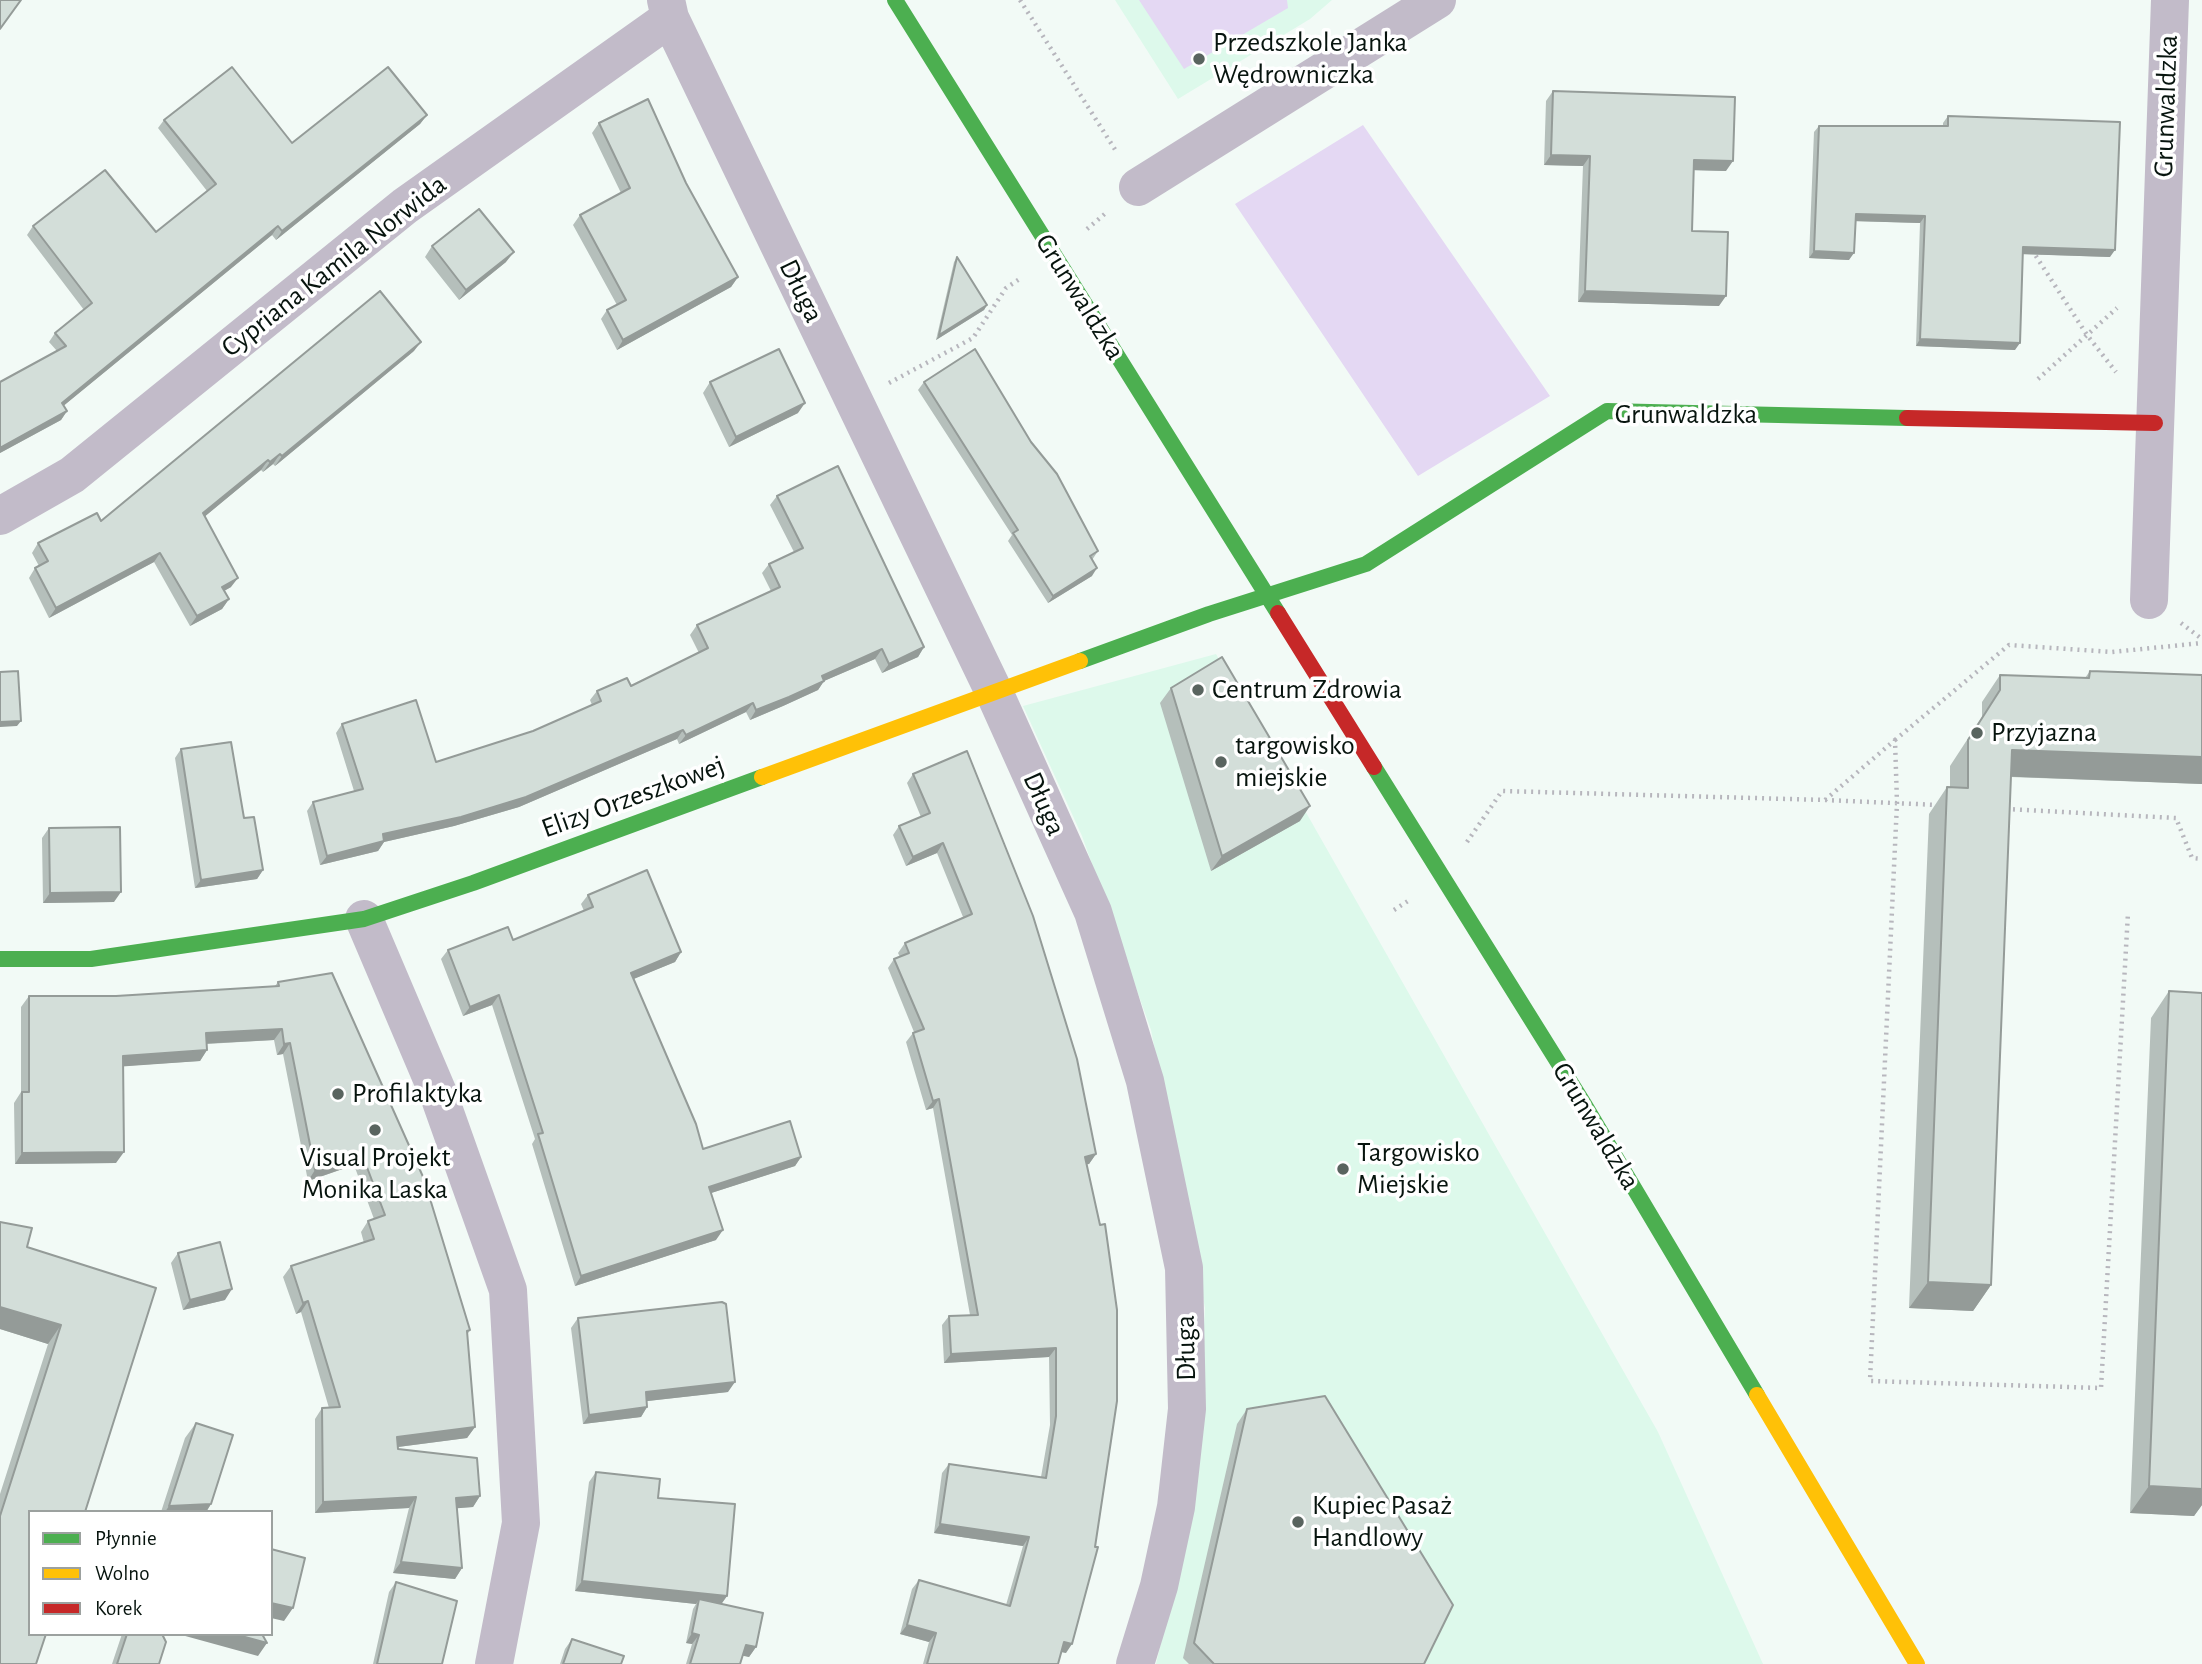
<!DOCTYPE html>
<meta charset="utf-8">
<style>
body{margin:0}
#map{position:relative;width:2202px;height:1664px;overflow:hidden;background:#f2faf6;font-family:"Alegreya Sans",sans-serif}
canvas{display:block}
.legend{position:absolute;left:28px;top:1510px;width:245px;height:126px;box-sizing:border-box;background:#fff;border:2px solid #9ca19f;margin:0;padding:9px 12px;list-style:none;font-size:21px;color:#07140e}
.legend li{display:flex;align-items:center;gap:14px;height:35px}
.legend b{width:35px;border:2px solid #9ca19f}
</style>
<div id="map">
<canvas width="2202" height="1664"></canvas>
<ul class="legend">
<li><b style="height:9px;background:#4caf50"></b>Płynnie</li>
<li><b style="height:9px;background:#ffc107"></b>Wolno</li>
<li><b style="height:9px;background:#c62828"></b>Korek</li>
</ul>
</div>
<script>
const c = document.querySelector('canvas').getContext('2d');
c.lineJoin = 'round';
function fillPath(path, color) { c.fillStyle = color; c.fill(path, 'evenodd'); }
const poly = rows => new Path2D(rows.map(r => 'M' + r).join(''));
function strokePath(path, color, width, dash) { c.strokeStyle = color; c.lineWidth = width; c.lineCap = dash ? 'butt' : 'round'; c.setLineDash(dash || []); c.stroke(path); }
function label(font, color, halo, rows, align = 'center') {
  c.font = font + ' "Alegreya Sans",sans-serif'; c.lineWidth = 7; c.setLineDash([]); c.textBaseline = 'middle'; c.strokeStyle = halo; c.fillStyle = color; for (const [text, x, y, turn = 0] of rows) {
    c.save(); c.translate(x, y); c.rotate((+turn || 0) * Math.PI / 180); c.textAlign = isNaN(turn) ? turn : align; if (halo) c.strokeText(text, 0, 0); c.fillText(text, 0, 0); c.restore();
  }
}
const built = poly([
 [1115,0,1332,0,1310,19,1178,99],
 [1216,654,1658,1432,1763,1664,1156,1664,1194,1499,1205,1308,1151,1030,1082,836,1023,706]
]);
const green = poly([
 [1139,0,1287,0,1288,8,1184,69],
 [1363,125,1550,396,1418,476,1235,204]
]);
const path = poly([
 [1020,0,1116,151],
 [1087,229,1107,212],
 [2032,250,2087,335,2116,372],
 [2038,379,2117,308],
 [889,383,973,338,1006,288,1021,278],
 [2181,623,2202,639],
 [1895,740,2009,645,2112,652,2202,643],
 [1825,800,1938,805],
 [2006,809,2176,818,2192,858,2202,859],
 [1467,842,1502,791,1825,800,1895,740,1897,803,1870,1381,2101,1388,2128,913],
 [1394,910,1408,901]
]);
const street = poly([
 [666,0,670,18,994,692,1093,912,1145,1081,1184,1268,1187,1409,1176,1507,1159,1586,1135,1664],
 [1138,187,1437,0],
 [0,516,72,475,405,206,670,18],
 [2149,600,2170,0],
 [364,919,438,1093,508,1290,521,1523,494,1664]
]);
const fast = poly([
 [895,0,1278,613],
 [1080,661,1209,614,1366,564,1607,411,1907,418],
 [1374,767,1584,1104,1757,1395],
 [0,959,91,959,364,919,473,883,762,777]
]);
const slow = poly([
 [762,777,1080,661],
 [1757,1395,1917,1664]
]);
const jam = poly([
 [1907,418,2155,423],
 [1278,613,1374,767]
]);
const wall = poly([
 [1553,91,1726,171,1694,170,1692,231,1719,306,1578,302,1583,166,1544,165,1546,101],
 [427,115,420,124,276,240,272,235,63,406,67,411,61,420,0,453,0,382,57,351,49,342,55,333,84,310,27,235,33,226,156,232,207,191,158,128,164,120,292,143],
 [1948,116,2110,257,2023,254,2015,350,1916,346,1920,223,1855,221,1849,260,1809,258,1814,132,1819,126,1943,126,1943,123],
 [599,123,686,183,738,277,731,287,617,350,601,319,607,310,617,305,573,225,580,215,621,193,592,133],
 [432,246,506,262,459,300,425,257],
 [957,257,987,305,984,310,936,340,954,262],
 [414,351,275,466,273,464,263,472,261,470,205,516,231,587,224,591,229,599,222,609,190,626,154,562,49,618,29,578,35,568,39,566,32,553,38,543,101,521],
 [710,382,798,413,729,447,703,393],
 [924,382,1098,551,1092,560,1092,576,1048,603,1008,541,1012,535,918,390],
 [777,496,924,647,918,657,882,673,875,659,824,681,818,690,783,706,750,720,746,712,679,744,677,739,519,807,454,826,384,842,378,851,320,865,307,811,313,802,354,791,336,733,342,724,436,762,533,731,592,705,590,700,597,691,631,686,699,653,690,635,697,625,771,591,762,573,769,564,794,552,770,505],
 [2090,671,2202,675,2202,784,2011,777,1991,1285,1973,1311,1909,1308,1929,814,1947,787,1950,788,1950,766,1982,717,1982,702,2000,675,2085,678],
 [1171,688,1300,821,1211,871,1160,703],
 [181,749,263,870,257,879,195,888,175,758],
 [913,774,1096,1154,1089,1164,1087,1164,1066,1653,1061,1652,1058,1664,923,1664,929,1642,900,1634,912,1589,919,1580,1006,1605,1023,1546,934,1533,942,1473,949,1464,1041,1477,1050,1425,1049,1357,944,1363,942,1325,949,1316,970,1315,933,1108,926,1110,906,1042,913,1033,914,1032,888,968,894,959,900,957,898,953,905,943,963,917,937,853,906,866,893,835,899,826,921,817,907,783],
 [49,828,114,902,43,903,42,838],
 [588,895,681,952,675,962,633,979,703,1149,801,1157,795,1166,711,1193,716,1240,575,1286,532,1144,535,1139,492,1005,463,1016,441,959,448,950,513,940,584,911,581,904],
 [278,982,470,1330,467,1335,475,1427,467,1438,398,1447,398,1449,480,1496,473,1507,457,1508,462,1568,455,1579,393,1573,409,1508,315,1513,315,1419,322,1408,329,1408,301,1312,296,1314,283,1277,291,1266,364,1243,361,1232,368,1221,374,1219,354,1165,308,1181,283,1054,277,1055,274,1040,207,1044,207,1050,200,1061,123,1066,116,1163,15,1164,14,1103,21,1092,21,1007,29,996,116,996,275,986],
 [2169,991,2202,993,2202,1505,2194,1516,2130,1513,2151,1018],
 [0,1222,27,1247,156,1288,0,1664,0,1494,48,1344,0,1329],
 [178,1253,225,1300,183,1310,171,1263],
 [578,1318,728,1392,647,1401,647,1407,641,1417,583,1424,571,1328],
 [1247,1409,1424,1664,1189,1664,1183,1658,1237,1424],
 [196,1423,211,1504,206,1512,161,1512,185,1438],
 [596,1472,658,1498,727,1596,721,1604,756,1647,749,1657,743,1655,740,1664,686,1664,692,1644,686,1643,693,1609,696,1604,575,1591,589,1482],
 [396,1582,442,1664,373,1664,389,1592],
 [122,1634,162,1634,159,1664,112,1664],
 [572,1639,621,1664,560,1664,565,1649]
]);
const shadedWall = poly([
 [427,115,420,124,276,240,282,231],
 [1551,155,1590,156,1583,166,1544,165],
 [1694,160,1733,161,1726,171,1687,170],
 [1856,214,1925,216,1920,223,1851,221],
 [278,226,272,235,56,412,62,403],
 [2023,247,2115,250,2110,257,2018,254],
 [1814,251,1854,253,1849,260,1809,258],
 [514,252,506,262,459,300,466,290],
 [738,277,731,287,617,350,623,340],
 [1585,291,1726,296,1719,306,1578,302],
 [987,305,984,310,936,340,939,335],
 [1920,339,2020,343,2015,350,1916,346],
 [421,342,414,351,275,466,282,456],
 [805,403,798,413,729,447,736,437],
 [67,411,61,420,0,453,0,448],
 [280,454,273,464,263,472,270,462],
 [268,460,261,470,197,523,203,513],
 [160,553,154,562,49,618,56,608],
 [1097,568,1092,576,1048,603,1053,596],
 [238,578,231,587,215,596,222,587],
 [229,599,222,609,190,626,197,616],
 [924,647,918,657,882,673,889,664],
 [882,649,875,659,824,681,818,690,783,706,750,720,756,710,822,676],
 [753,703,746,712,679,744,686,735],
 [21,721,17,726,0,727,0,722],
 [683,730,677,739,519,807,454,826,384,842,378,851,320,865,327,856,383,834],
 [2012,750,2202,757,2202,784,1994,776],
 [1310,806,1300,821,1211,871,1222,856],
 [943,843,937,853,906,866,913,857],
 [263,870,257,879,195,888,201,880],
 [121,892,114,902,43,903,50,893],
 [681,952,675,962,624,983,631,973],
 [499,995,492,1005,463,1016,470,1007],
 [282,1029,274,1040,199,1044,206,1033],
 [290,1043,283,1054,277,1055,284,1044],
 [207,1050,200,1061,115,1067,123,1056],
 [939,1099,933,1108,926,1110,933,1101],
 [124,1152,116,1163,15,1164,22,1153],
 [362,1154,354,1165,308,1181,315,1170],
 [1096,1154,1089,1164,1079,1166,1085,1157],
 [801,1157,795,1166,702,1196,709,1187],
 [723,1230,716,1240,575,1286,581,1276],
 [1928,1282,1991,1285,1973,1311,1909,1308],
 [232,1289,225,1300,183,1310,190,1300],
 [308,1301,301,1312,296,1314,303,1303],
 [0,1307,61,1325,48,1344,0,1329],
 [1056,1348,1049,1357,944,1363,951,1354],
 [735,1382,728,1392,639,1402,646,1392],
 [647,1407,641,1417,583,1424,589,1415],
 [475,1427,467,1438,390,1448,397,1437],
 [2149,1486,2202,1489,2202,1505,2194,1516,2130,1513],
 [480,1496,473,1507,448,1509,456,1498],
 [416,1497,409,1508,315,1513,323,1502],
 [211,1504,206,1512,165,1512,169,1506],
 [940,1524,1029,1537,1023,1546,934,1533],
 [401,1562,462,1568,455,1579,393,1573],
 [582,1581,727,1596,720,1606,699,1599,696,1604,575,1591],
 [271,1603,293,1608,284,1621,271,1618],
 [907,1625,936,1633,929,1642,900,1634],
 [692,1633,699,1635,692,1644,686,1643],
 [178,1634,234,1634,267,1643,258,1656],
 [1064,1642,1072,1644,1066,1653,1058,1651],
 [746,1645,756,1647,749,1657,739,1655]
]);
const building = poly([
 [0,0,21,0,0,29,0,0],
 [232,67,292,143,388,67,427,115,282,231,278,226,62,403,67,411,0,448,0,382,66,346,55,333,92,303,33,226,105,170,156,232,216,184,164,120,232,67],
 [1553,91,1735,97,1733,161,1694,160,1692,231,1728,232,1726,296,1585,291,1590,156,1551,155,1553,91],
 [648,99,686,183,738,277,623,340,607,310,626,300,580,215,630,188,599,123,648,99],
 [1948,116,2120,122,2115,250,2023,247,2020,343,1920,339,1925,216,1856,214,1854,253,1814,251,1819,126,1948,126,1948,116],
 [479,209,514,252,466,290,432,246,479,209],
 [957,257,987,305,939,335,957,257],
 [380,291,421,342,282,456,280,454,270,462,268,460,203,513,238,578,222,587,229,599,197,616,160,553,56,608,35,568,48,561,38,543,97,513,101,521,380,291],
 [779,349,805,403,736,437,710,382,779,349],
 [975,349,1031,442,1057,474,1098,551,1090,556,1097,568,1053,596,1013,533,1018,530,924,382,975,349],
 [838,466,924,647,889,664,882,649,822,676,824,681,789,697,756,710,753,703,686,735,683,730,526,797,461,817,383,834,384,841,327,856,313,802,363,789,342,724,416,700,436,762,533,731,601,701,597,691,627,678,631,686,708,648,697,625,780,587,769,564,803,548,777,496,838,466],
 [1222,657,1310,806,1222,856,1171,688,1222,657],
 [18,671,21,721,0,722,0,672,18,671],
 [2090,671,2202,675,2202,757,2012,750,1991,1285,1928,1282,1947,787,1968,788,1968,740,2000,690,2000,675,2089,678,2090,671],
 [231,742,244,818,254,817,263,870,201,880,181,749,231,742],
 [967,751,1033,916,1077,1059,1096,1154,1085,1157,1100,1225,1105,1224,1117,1310,1117,1401,1095,1547,1098,1547,1072,1644,1064,1642,1058,1664,927,1664,936,1633,907,1625,919,1580,1010,1606,1029,1537,940,1524,949,1464,1046,1478,1056,1416,1056,1348,951,1354,949,1316,978,1315,939,1099,933,1101,913,1033,924,1029,894,959,909,953,905,943,972,914,943,843,913,857,899,826,930,813,913,774,967,751],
 [120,827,121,892,50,893,49,828,120,827],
 [647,870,681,952,631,973,696,1124,703,1149,790,1121,801,1157,709,1187,723,1230,581,1276,538,1134,543,1133,499,995,470,1007,448,950,508,927,513,940,593,907,588,895,647,870],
 [332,973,424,1179,470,1330,467,1331,475,1427,397,1437,398,1449,477,1458,480,1496,456,1498,462,1568,401,1562,416,1497,323,1502,322,1408,340,1407,308,1301,303,1303,291,1266,374,1239,368,1221,385,1215,362,1154,315,1170,290,1043,284,1044,282,1029,206,1033,207,1050,123,1056,124,1152,22,1153,22,1092,29,1092,29,996,116,996,279,986,278,982,332,973],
 [2169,991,2202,993,2202,1489,2149,1486,2169,991],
 [0,1222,32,1228,27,1247,156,1288,85,1512,30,1512,30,1634,46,1634,36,1664,0,1664,0,1516,61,1325,0,1307,0,1222],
 [220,1242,232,1289,190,1300,178,1253,220,1242],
 [722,1302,726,1304,735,1382,646,1392,647,1407,589,1415,578,1318,722,1302],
 [1325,1396,1453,1605,1424,1664,1214,1664,1194,1643,1247,1409,1325,1396],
 [196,1423,233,1435,211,1504,169,1506,196,1423],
 [596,1472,660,1479,658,1498,735,1504,727,1596,582,1581,596,1472],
 [271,1549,305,1558,293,1608,271,1603,271,1549],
 [396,1582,457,1601,442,1664,377,1664,396,1582],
 [699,1599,763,1613,756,1647,746,1645,740,1664,690,1664,699,1635,692,1633,699,1599],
 [127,1634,162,1634,166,1642,159,1664,117,1664,127,1634],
 [234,1634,262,1634,267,1643,234,1634],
 [572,1639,624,1656,621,1664,563,1664,572,1639]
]);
const markers = [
 [1199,59,7,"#59645f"],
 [1198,690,7,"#59645f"],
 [1977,733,7,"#59645f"],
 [1221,762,7,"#59645f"],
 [338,1094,7,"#59645f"],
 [375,1130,7,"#59645f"],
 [1343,1169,7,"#59645f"],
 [1298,1522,7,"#59645f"]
];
const poiNames = [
 ["Przedszkole Janka",1213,43],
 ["Wędrowniczka",1213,75],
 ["Centrum Zdrowia",1212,690],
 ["Przyjazna",1991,733],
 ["targowisko",1235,746],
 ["miejskie",1235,778],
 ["Profilaktyka",352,1094],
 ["Targowisko",1357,1153],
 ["Miejskie",1357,1185],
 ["Visual Projekt",375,1158,"center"],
 ["Monika Laska",375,1190,"center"],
 ["Kupiec Pasaż",1312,1506],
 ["Handlowy",1312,1538]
];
const streetNames = [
 ["Grunwaldzka",2166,106,-88],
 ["Cypriana Kamila Norwida",334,266,-38],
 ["Długa",801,291,64],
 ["Grunwaldzka",1080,297,58],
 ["Grunwaldzka",1686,415],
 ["Elizy Orzeszkowej",633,797,-20],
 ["Długa",1044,804,66],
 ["Grunwaldzka",1596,1126,59],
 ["Długa",1186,1348,-91]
];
fillPath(built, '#ddf9eb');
fillPath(green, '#e4d8f3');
strokePath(path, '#b7b6bd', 4.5, [2, 5]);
strokePath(street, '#c2bbc9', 38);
strokePath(fast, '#4caf50', 16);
strokePath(slow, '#ffc107', 16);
strokePath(jam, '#c62828', 16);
fillPath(wall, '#b5bfbb');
fillPath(shadedWall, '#949b98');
fillPath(building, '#d3ded9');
strokePath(building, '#949b98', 2);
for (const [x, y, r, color] of markers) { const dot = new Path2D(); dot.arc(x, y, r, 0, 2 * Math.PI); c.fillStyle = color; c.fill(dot); strokePath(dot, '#fff', 2.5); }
label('28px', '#07140e', '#fff', poiNames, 'left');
label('28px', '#07140e', '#fff', streetNames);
</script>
